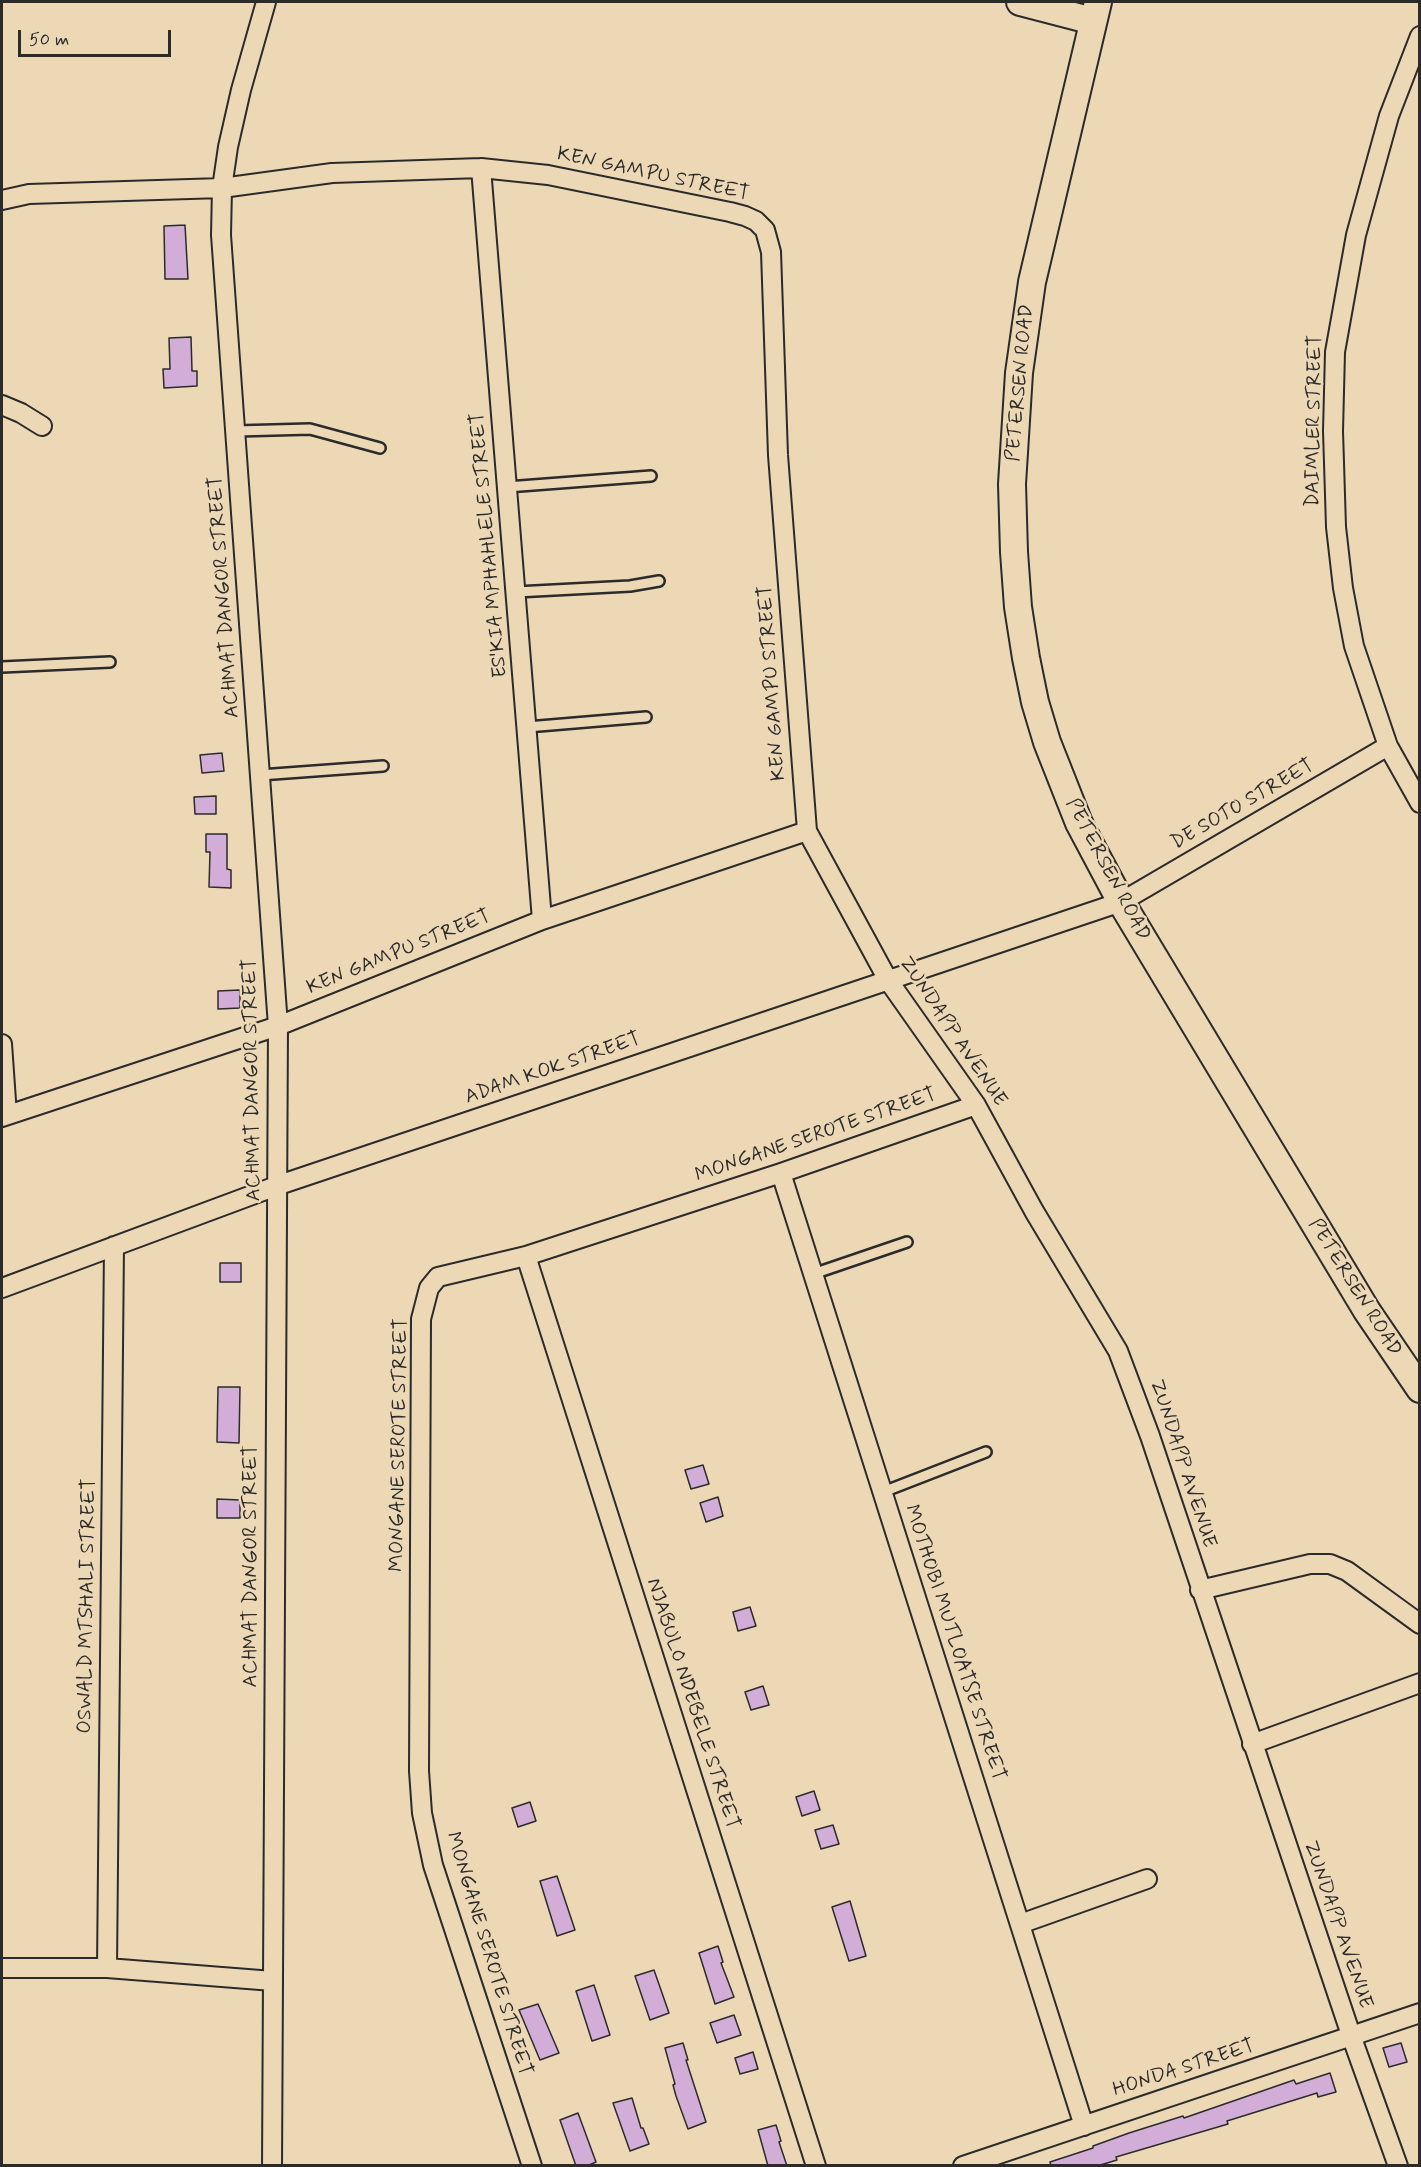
<!DOCTYPE html>
<style>
body{margin:0}
#map{position:relative;width:1421px;height:2167px;overflow:hidden;background:#edd8b6;font-family:Mynerve,sans-serif}
canvas{display:block}
.frame{position:absolute;inset:0;border:3px solid #2b2b2b;pointer-events:none}
.scale{position:absolute;left:18px;top:30px;width:153px;height:27px;box-sizing:border-box;border:3px solid #2b2b2b;border-top:0;padding-left:8px;font-size:18px;line-height:21px;white-space:nowrap;color:#2b2b2b;-webkit-text-stroke:4px #edd8b6;paint-order:stroke}
</style>
<div id="map">
<canvas width="1421" height="2167"></canvas>
<div class="frame"></div>
<div class="scale">50 m</div>
</div>
<script>
const c = document.querySelector('canvas').getContext('2d');
c.lineJoin = 'round';
function fillPath(path, color) { c.fillStyle = color; c.fill(path, 'evenodd'); }
const poly = rows => new Path2D(rows.map(r => 'M' + r).join(''));
function strokePath(path, color, width, dash) { c.strokeStyle = color; c.lineWidth = width; c.lineCap = dash ? 'butt' : 'round'; c.setLineDash(dash || []); c.stroke(path); }
function label(font, color, halo, rows, align = 'center') {
  c.font = font + ' Mynerve,sans-serif'; c.lineWidth = 5; c.setLineDash([]); c.textBaseline = 'middle'; c.strokeStyle = halo; c.fillStyle = color; for (const [text, x, y, turn = 0] of rows) {
    c.save(); c.translate(x, y); c.rotate((+turn || 0) * Math.PI / 180); c.textAlign = isNaN(turn) ? turn : align; if (halo) c.strokeText(text, 0, 0); c.fillText(text, 0, 0); c.restore();
  }
}
const building = poly([
 [185,225,188,279,165,279,164,226,185,225],
 [191,337,192,371,197,371,197,386,164,388,163,369,170,369,169,338,191,337],
 [222,753,224,771,202,773,200,755,222,753],
 [216,796,216,814,195,814,194,797,216,796],
 [206,834,227,834,227,869,231,870,231,888,209,887,210,852,206,852,206,834],
 [240,990,240,1008,218,1009,218,991,240,990],
 [220,1263,241,1263,241,1282,220,1282,220,1263],
 [218,1387,240,1387,239,1443,217,1442,218,1387],
 [703,1465,709,1484,691,1489,685,1470,703,1465],
 [718,1497,723,1516,706,1522,700,1503,718,1497],
 [217,1499,240,1500,240,1518,217,1518,217,1499],
 [750,1607,756,1626,738,1631,733,1612,750,1607],
 [763,1686,769,1705,751,1710,745,1692,763,1686],
 [814,1791,820,1810,802,1816,796,1797,814,1791],
 [530,1802,536,1821,518,1827,512,1808,530,1802],
 [833,1825,839,1844,821,1849,815,1830,833,1825],
 [557,1876,575,1930,557,1936,540,1881,557,1876],
 [850,1901,866,1956,849,1961,832,1907,850,1901],
 [718,1946,723,1962,721,1963,734,1997,715,2004,699,1953,718,1946],
 [654,1970,669,2013,650,2020,635,1976,654,1970],
 [594,1985,610,2035,592,2041,576,1991,594,1985],
 [538,2004,559,2053,540,2060,519,2010,538,2004],
 [734,2015,741,2035,717,2043,710,2023,734,2015],
 [683,2043,688,2060,686,2060,706,2122,688,2129,676,2096,673,2085,675,2084,665,2048,683,2043],
 [1401,2043,1407,2062,1389,2067,1383,2048,1401,2043],
 [753,2052,758,2069,740,2074,735,2058,753,2052],
 [1330,2073,1336,2092,1318,2097,1317,2093,1227,2121,1228,2124,1116,2157,1117,2160,1097,2166,1051,2166,1050,2162,1093,2148,1093,2146,1129,2133,1183,2116,1184,2118,1294,2080,1296,2084,1330,2073],
 [632,2098,641,2128,643,2128,649,2144,630,2151,613,2103,632,2098],
 [578,2113,596,2162,587,2166,576,2166,560,2120,578,2113],
 [776,2125,781,2141,779,2142,787,2166,768,2166,758,2130,776,2125]
]);
const lane = poly([
 [236,431,310,429,380,448],
 [507,487,651,476],
 [516,592,630,586,659,581],
 [2,667,110,662],
 [527,727,646,717],
 [260,775,383,766],
 [813,1274,907,1242],
 [883,1492,986,1452]
]);
const street = poly([
 [266,2,241,90,228,147,222,188,221,235,278,1026,272,2166],
 [1420,36,1389,116,1356,235,1335,352,1333,431,1336,527,1343,588,1354,646,1388,746,1420,803],
 [481,168,542,920],
 [2,200,29,194,222,188,332,173,481,168,548,175,730,212,745,216,756,221,765,230,771,252,778,455,807,831,888,980,976,1105,1034,1211,1118,1351,1150,1436,1352,2038,1398,2166],
 [2,405,21,413,42,426],
 [2,1044,7,1115],
 [2,1117,278,1026,542,920,807,831],
 [781,1173,1084,2126],
 [114,1246,107,1968,273,1981],
 [526,1256,816,2166],
 [2,1288,279,1185,1121,902,1388,746],
 [1200,1590,1310,1564,1330,1564,1347,1571,1420,1624],
 [1252,1744,1420,1683],
 [1020,1924,1147,1879],
 [2,1968,107,1968],
 [532,2166,433,1865,422,1813,419,1771,421,1319,429,1288,438,1277,526,1256,781,1173,976,1105],
 [963,2166,1420,2013]
]);
const secondary = poly([
 [1020,2,1093,21],
 [1098,2,1032,282,1019,373,1012,484,1014,552,1018,607,1026,658,1035,702,1047,742,1079,823,1121,902,1367,1311,1420,1389]
]);
const streetNames = [
 ["KEN GAMPU STREET",653,175,12],
 ["PETERSEN ROAD",1021,383,-85],
 ["DAIMLER STREET",1315,421,-89],
 ["ES'KIA MPHAHLELE STREET",490,545,-95],
 ["ACHMAT DANGOR STREET",225,597,-94],
 ["KEN GAMPU STREET",773,683,-94],
 ["DE SOTO STREET",1243,805,-30],
 ["PETERSEN ROAD",1107,870,62],
 ["KEN GAMPU STREET",399,953,-22],
 ["ZUNDAPP AVENUE",952,1032,56],
 ["ADAM KOK STREET",553,1069,-19],
 ["ACHMAT DANGOR STREET",253,1080,-91],
 ["MONGANE SEROTE STREET",816,1136,-19],
 ["PETERSEN ROAD",1354,1288,58],
 ["MONGANE SEROTE STREET",400,1445,-89],
 ["ZUNDAPP AVENUE",1182,1464,72],
 ["ACHMAT DANGOR STREET",252,1566,-90],
 ["OSWALD MTSHALI STREET",88,1606,-89],
 ["MOTHOBI MUTLOATSE STREET",954,1643,72],
 ["NJABULO NDEBELE STREET",692,1704,72],
 ["ZUNDAPP AVENUE",1337,1925,71],
 ["MONGANE SEROTE STREET",488,1954,73],
 ["HONDA STREET",1184,2069,-18]
];
fillPath(building, '#d1add7');
strokePath(building, '#2b2b2b', 1.5);
strokePath(lane, '#2b2b2b', 14);
strokePath(street, '#2b2b2b', 22);
strokePath(secondary, '#2b2b2b', 30);
strokePath(lane, '#edd8b6', 9);
strokePath(street, '#edd8b6', 18);
strokePath(secondary, '#edd8b6', 26);
label('20px', '#2b2b2b', '#edd8b6', streetNames);
</script>
